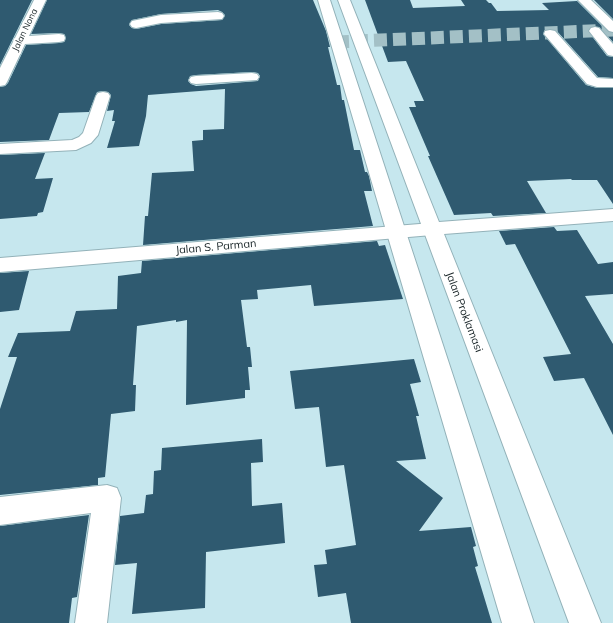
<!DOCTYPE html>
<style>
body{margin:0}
canvas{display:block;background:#c6e7ee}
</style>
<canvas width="613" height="623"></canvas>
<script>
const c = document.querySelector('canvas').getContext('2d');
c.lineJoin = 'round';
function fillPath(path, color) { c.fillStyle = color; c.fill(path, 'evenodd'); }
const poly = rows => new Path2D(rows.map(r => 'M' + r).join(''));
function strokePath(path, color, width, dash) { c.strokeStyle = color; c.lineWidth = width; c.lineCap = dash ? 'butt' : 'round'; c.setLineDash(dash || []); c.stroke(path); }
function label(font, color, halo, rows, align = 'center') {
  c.font = font + ' Mulish,sans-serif'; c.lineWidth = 4; c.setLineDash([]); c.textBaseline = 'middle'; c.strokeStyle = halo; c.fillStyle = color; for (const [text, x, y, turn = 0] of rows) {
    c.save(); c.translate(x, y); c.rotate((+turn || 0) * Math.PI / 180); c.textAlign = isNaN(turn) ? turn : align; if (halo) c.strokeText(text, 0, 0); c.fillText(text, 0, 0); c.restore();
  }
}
const building = poly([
 [0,0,32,0,0,65],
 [47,0,313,0,326,31,330,47,328,47,337,85,340,85,342,100,344,100,354,150,360,150,365,172,367,172,369,176,372,191,364,191,373,226,143,245,145,216,148,216,152,173,194,171,192,141,203,140,203,130,224,129,225,89,148,95,146,116,139,146,107,148,115,121,112,121,114,110,107,111,111,95,108,92,103,91,97,92,89,112,59,113,49,140,0,142,0,87,5,86,8,83,26,45,59,43,64,42,66,38,64,34,59,33,31,34],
 [218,10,222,12,225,15,222,20,161,24,136,29,132,28,129,25,132,20,161,14],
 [252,72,258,73,260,76,258,81,196,86,191,84,188,81,190,76,196,75],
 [365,0,410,0,413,8,465,6,461,0,486,0,489,3,491,3,497,11,549,10,542,3,577,1,608,32,613,33,613,42,599,27,591,27,588,31,607,56,613,57,613,78,598,77,556,30,550,29,545,30,543,34,586,85,597,88,613,88,613,204,597,180,572,180,571,179,527,181,546,213,493,216,491,213,454,215,428,156,430,156,409,107,416,107,414,101,424,101,406,61,388,62],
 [594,0,613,0,613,19],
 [45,153,35,179,53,178,43,212,38,213,37,216,0,219,0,155],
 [554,227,557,231,577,230,598,264,613,262,613,294,585,296,613,344,613,435,584,378,554,381,543,357,571,354,515,244,506,245,499,231],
 [377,241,379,246,385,245,403,299,314,306,311,285,257,290,258,299,241,300,247,347,250,347,252,367,248,367,250,390,245,390,245,398,186,405,187,320,176,322,176,320,137,326,133,385,136,385,135,411,111,414,105,477,98,478,98,485,0,495,0,409,17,357,8,357,18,333,70,331,76,311,117,309,118,276,141,273,142,261],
 [29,271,19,310,0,312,0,273],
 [414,359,421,382,410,384,419,416,416,416,426,459,396,461,443,498,419,531,471,527,476,546,473,547,478,566,475,567,492,623,351,623,346,593,318,597,314,565,327,564,325,550,356,545,344,465,326,467,319,407,295,409,290,371],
 [262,439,263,462,251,463,252,506,282,503,285,543,206,552,205,608,132,614,137,563,115,565,120,516,144,513,146,495,153,494,154,471,161,470,162,448],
 [89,515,77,597,72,598,69,623,0,623,0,526]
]);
const streetTunnel = poly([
 [336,42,613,30]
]);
const street = poly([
 [34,0,46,0,29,36,59,34,64,35,65,38,64,41,59,42,25,44,7,82,5,85,0,86,0,68,34,0],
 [578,0,591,0,613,21,613,32,609,31,578,0],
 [218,12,222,13,224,16,222,19,161,23,136,28,132,27,130,24,132,21,161,15,218,12],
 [595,27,599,28,613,44,613,56,608,55,589,31,591,28,595,27],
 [550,30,555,31,597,78,613,79,613,87,597,87,587,84,544,34,545,31,550,30],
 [252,73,257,74,259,77,257,80,196,84,191,83,189,80,191,77,196,76,252,73],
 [103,92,108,93,110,96,98,135,91,143,76,150,0,154,0,144,72,140,79,137,83,133,96,96,98,93,103,92],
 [432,223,439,225,442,229,439,233,432,235,0,272,0,258,432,223],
 [107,485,117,488,121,498,107,623,75,623,91,513,0,525,0,497,107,485]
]);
const secondary = poly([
 [318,0,330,0,534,623,502,623,318,0],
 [338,0,350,0,439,222,613,209,613,221,444,234,601,623,569,623,338,0]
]);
const farStreetnames = [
 ["Jalan Nona",25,30,-64]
];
const streetNames = [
 ["Jalan S. Parman",216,247,-5],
 ["Jalan Proklamasi",464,312,69]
];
fillPath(building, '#2f5a70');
strokePath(streetTunnel, '#a3c0c6', 13, [13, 6]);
strokePath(street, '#93b2b9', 2);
strokePath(secondary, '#93b2b9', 2);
fillPath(street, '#fff');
fillPath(secondary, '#fff');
label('9px', '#162225', '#fff', farStreetnames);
label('11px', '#162225', '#fff', streetNames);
</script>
